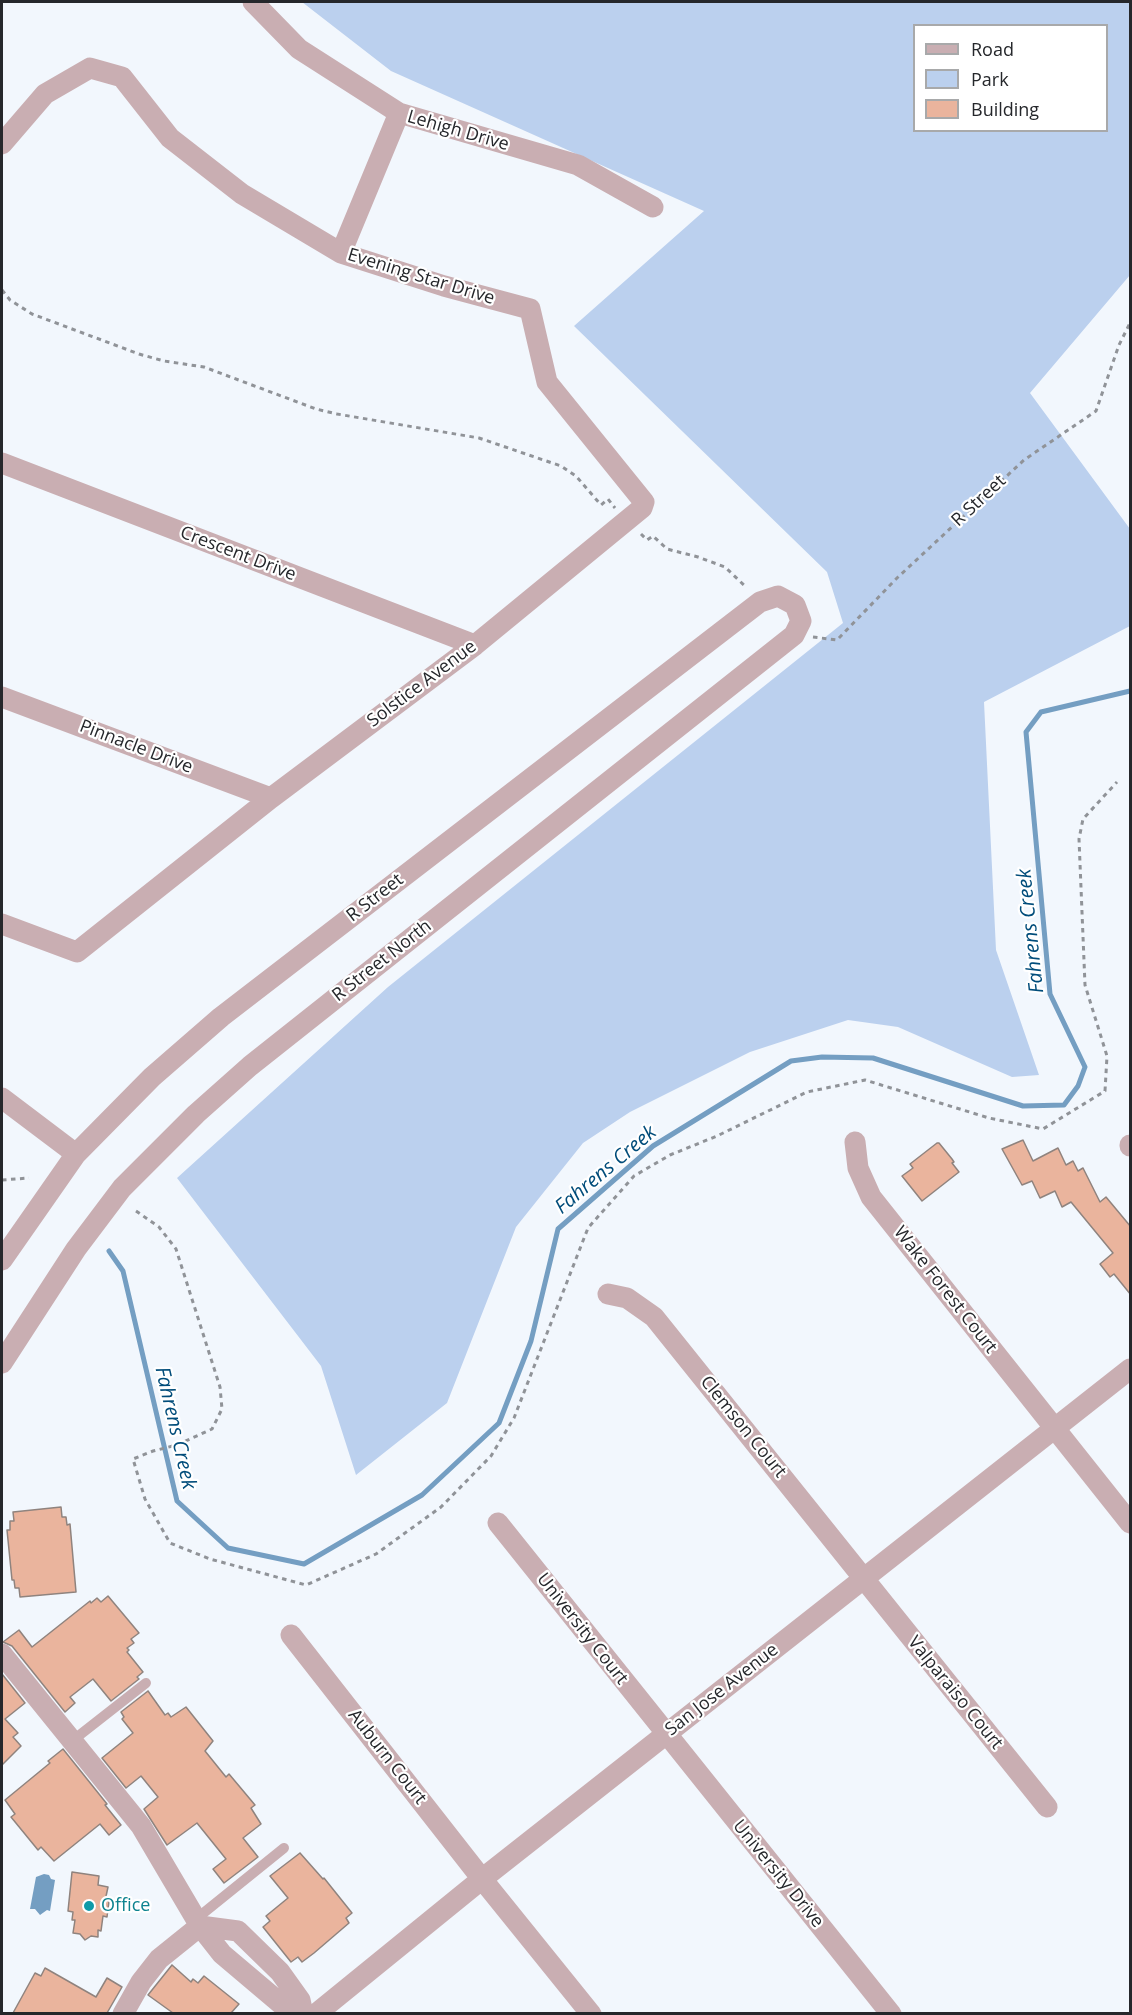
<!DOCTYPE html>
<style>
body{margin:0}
#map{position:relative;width:1132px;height:2015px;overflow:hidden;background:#f2f7fd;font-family:"Open Sans",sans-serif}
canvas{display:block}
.frame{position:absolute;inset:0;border:3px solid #25272b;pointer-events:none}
.legend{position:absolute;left:913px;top:24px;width:195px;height:108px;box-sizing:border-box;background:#fff;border:2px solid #a8a9aa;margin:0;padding:8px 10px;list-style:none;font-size:18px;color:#25272b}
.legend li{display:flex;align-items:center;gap:12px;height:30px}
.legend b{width:30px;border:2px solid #a8a9aa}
</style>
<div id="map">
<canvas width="1132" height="2015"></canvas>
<div class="frame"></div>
<ul class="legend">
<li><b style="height:8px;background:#c9aeb2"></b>Road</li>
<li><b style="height:16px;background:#bbd0ee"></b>Park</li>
<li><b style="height:16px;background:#eab49d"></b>Building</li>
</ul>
</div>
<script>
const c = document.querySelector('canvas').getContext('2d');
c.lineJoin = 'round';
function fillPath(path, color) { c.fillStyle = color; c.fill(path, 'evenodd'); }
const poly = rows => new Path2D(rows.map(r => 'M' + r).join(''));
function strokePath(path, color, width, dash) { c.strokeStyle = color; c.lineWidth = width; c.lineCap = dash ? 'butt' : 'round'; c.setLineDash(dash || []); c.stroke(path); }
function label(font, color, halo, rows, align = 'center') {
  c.font = font + ' "Open Sans",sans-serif'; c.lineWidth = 4.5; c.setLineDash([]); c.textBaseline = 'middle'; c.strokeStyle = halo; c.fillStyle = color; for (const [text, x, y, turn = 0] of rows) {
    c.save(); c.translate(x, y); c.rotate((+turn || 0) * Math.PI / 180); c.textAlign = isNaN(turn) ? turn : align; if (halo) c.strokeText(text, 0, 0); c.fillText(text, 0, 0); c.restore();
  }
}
const green = poly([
 [302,2,1130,2,1130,275,1030,393,1130,529,1130,626,984,702,996,950,1039,1075,1012,1077,898,1027,848,1020,750,1052,630,1112,583,1143,516,1227,447,1403,356,1475,321,1366,177,1178,388,987,843,623,827,572,574,326,704,211,391,71],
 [914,26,1106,26,1106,130,914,130]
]);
const water = poly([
 [44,1874,49,1875,51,1879,55,1880,50,1911,47,1910,40,1915,35,1909,30,1909,36,1877]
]);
const stream = poly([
 [109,1251,123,1271,177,1501,228,1548,304,1564,422,1495,499,1423,531,1341,558,1229,653,1146,791,1061,822,1057,873,1058,1023,1106,1064,1105,1078,1086,1085,1067,1050,994,1026,732,1041,712,1130,691]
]);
const building = poly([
 [1023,1140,1033,1161,1058,1148,1066,1165,1073,1161,1078,1171,1083,1168,1100,1202,1106,1197,1131,1227,1131,1295,1114,1274,1110,1277,1100,1264,1113,1253,1071,1202,1062,1207,1055,1191,1040,1198,1032,1181,1022,1185,1002,1149,1023,1140],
 [937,1143,939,1143,952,1159,954,1162,952,1163,959,1172,922,1201,902,1176,913,1168,910,1164,937,1143],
 [61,1507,62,1517,66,1517,67,1525,70,1524,76,1592,20,1597,19,1588,15,1588,14,1580,12,1580,7,1530,10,1530,10,1521,14,1521,13,1512,61,1507],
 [108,1596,139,1633,131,1639,134,1643,127,1648,129,1650,127,1652,143,1672,137,1677,139,1679,111,1701,93,1679,70,1697,75,1703,65,1712,12,1646,3,1642,19,1630,32,1647,90,1601,91,1603,97,1598,101,1602,108,1596],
 [2,1674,25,1703,5,1719,18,1733,13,1737,21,1746,2,1765,2,1674],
 [148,1691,165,1715,168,1713,171,1717,186,1707,213,1741,205,1751,226,1777,229,1774,255,1805,251,1808,261,1824,243,1838,258,1857,224,1883,213,1869,226,1859,197,1823,167,1845,144,1809,158,1797,141,1776,126,1788,102,1758,133,1733,122,1719,124,1717,121,1712,148,1691],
 [63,1749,107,1804,105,1805,121,1825,109,1835,100,1824,54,1861,41,1847,38,1850,11,1817,15,1814,5,1800,50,1763,48,1761,63,1749],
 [300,1853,323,1879,324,1878,352,1913,346,1918,349,1923,314,1953,302,1962,298,1957,291,1962,263,1927,270,1921,266,1916,288,1898,270,1876,300,1853],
 [72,1872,99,1876,98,1885,108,1887,105,1901,109,1901,107,1917,103,1916,101,1931,98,1930,98,1937,91,1936,85,1940,80,1934,73,1933,75,1920,72,1920,73,1912,68,1911,72,1872],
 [172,1965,191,1982,193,1979,198,1983,204,1976,239,2004,231,2013,173,2013,148,1995,172,1965],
 [45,1968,96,1997,107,1978,122,1987,107,2013,13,2013,35,1973,41,1976,45,1968]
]);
const path = poly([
 [2,290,10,300,32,314,139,354,164,361,204,367,316,409,337,414,479,438,561,466,576,476,601,505,608,499,615,508],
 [641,534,647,540,653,536,667,549,698,557,725,567,747,588],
 [813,637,837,640,897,578,1024,460,1096,411,1119,345,1130,323],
 [2,1180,29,1178],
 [136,1211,159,1227,176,1249,220,1387,222,1409,212,1429,177,1445,153,1451,133,1459,145,1499,170,1543,210,1559,306,1585,376,1554,441,1507,491,1456,514,1418,588,1228,634,1176,670,1155,717,1136,807,1092,865,1080,989,1118,1043,1129,1105,1091,1107,1056,1085,985,1079,839,1083,819,1117,782]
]);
const service = poly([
 [72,1741,146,1683],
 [196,1919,284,1848]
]);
const minor = poly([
 [253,2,299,49,399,113,578,165,653,207],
 [2,144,45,94,90,68,122,77,170,138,242,194,341,253,444,286,530,309,547,382,644,502,642,508,475,645,271,798,77,952,2,924],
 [341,253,399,113],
 [2,463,475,645],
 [2,697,271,798],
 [2,1098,76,1154],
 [855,1142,858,1168,871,1197,1130,1523],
 [1130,1145,1130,1146],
 [2,1260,76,1154,152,1077,221,1017,760,602,778,596,795,605,801,621,794,635,250,1066,196,1114,122,1188,76,1249,2,1363],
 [608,1294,627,1298,654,1317,1047,1807],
 [498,1523,891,2014],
 [291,1635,482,1879,591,2014],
 [2,1654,141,1826,200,1926,222,1954,293,2014],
 [123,2014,141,1982,159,1959,200,1926,238,1931,280,1972,300,2000,303,2014],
 [316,2014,482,1879,1130,1369]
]);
const markers = [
 [89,1906,6,"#0f9aa8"]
];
const streetNames = [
 ["Lehigh Drive",458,131,16],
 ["Evening Star Drive",421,277,17],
 ["R Street",979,501,-43],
 ["Crescent Drive",238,554,21],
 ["Solstice Avenue",422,684,-37],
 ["Pinnacle Drive",136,747,21],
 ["R Street",375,898,-38],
 ["R Street North",382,961,-38],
 ["Wake Forest Court",945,1290,52],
 ["Clemson Court",743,1427,51],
 ["University Court",582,1629,52],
 ["San Jose Avenue",722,1690,-38],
 ["Valparaiso Court",955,1693,51],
 ["Auburn Court",387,1757,52],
 ["University Drive",778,1874,51]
];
const cultureNames = [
 ["Office",101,1906]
];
const waterNames = [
 ["Fahrens Creek",1031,931,-96],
 ["Fahrens Creek",606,1170,-40],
 ["Fahrens Creek",175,1428,77]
];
fillPath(green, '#bbd0ee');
fillPath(water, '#749ec2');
strokePath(stream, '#749ec2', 5);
fillPath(building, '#eab49d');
strokePath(building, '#8f837e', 1.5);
strokePath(path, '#909398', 3, [4.5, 4.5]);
strokePath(service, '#c9aeb2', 10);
strokePath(minor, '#c9aeb2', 21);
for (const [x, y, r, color] of markers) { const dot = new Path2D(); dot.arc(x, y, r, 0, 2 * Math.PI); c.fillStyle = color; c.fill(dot); strokePath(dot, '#fff', 2); }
label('18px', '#25272b', '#fff', streetNames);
label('18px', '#0d838f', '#fff', cultureNames, 'left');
label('italic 20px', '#004c7a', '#fff', waterNames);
</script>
